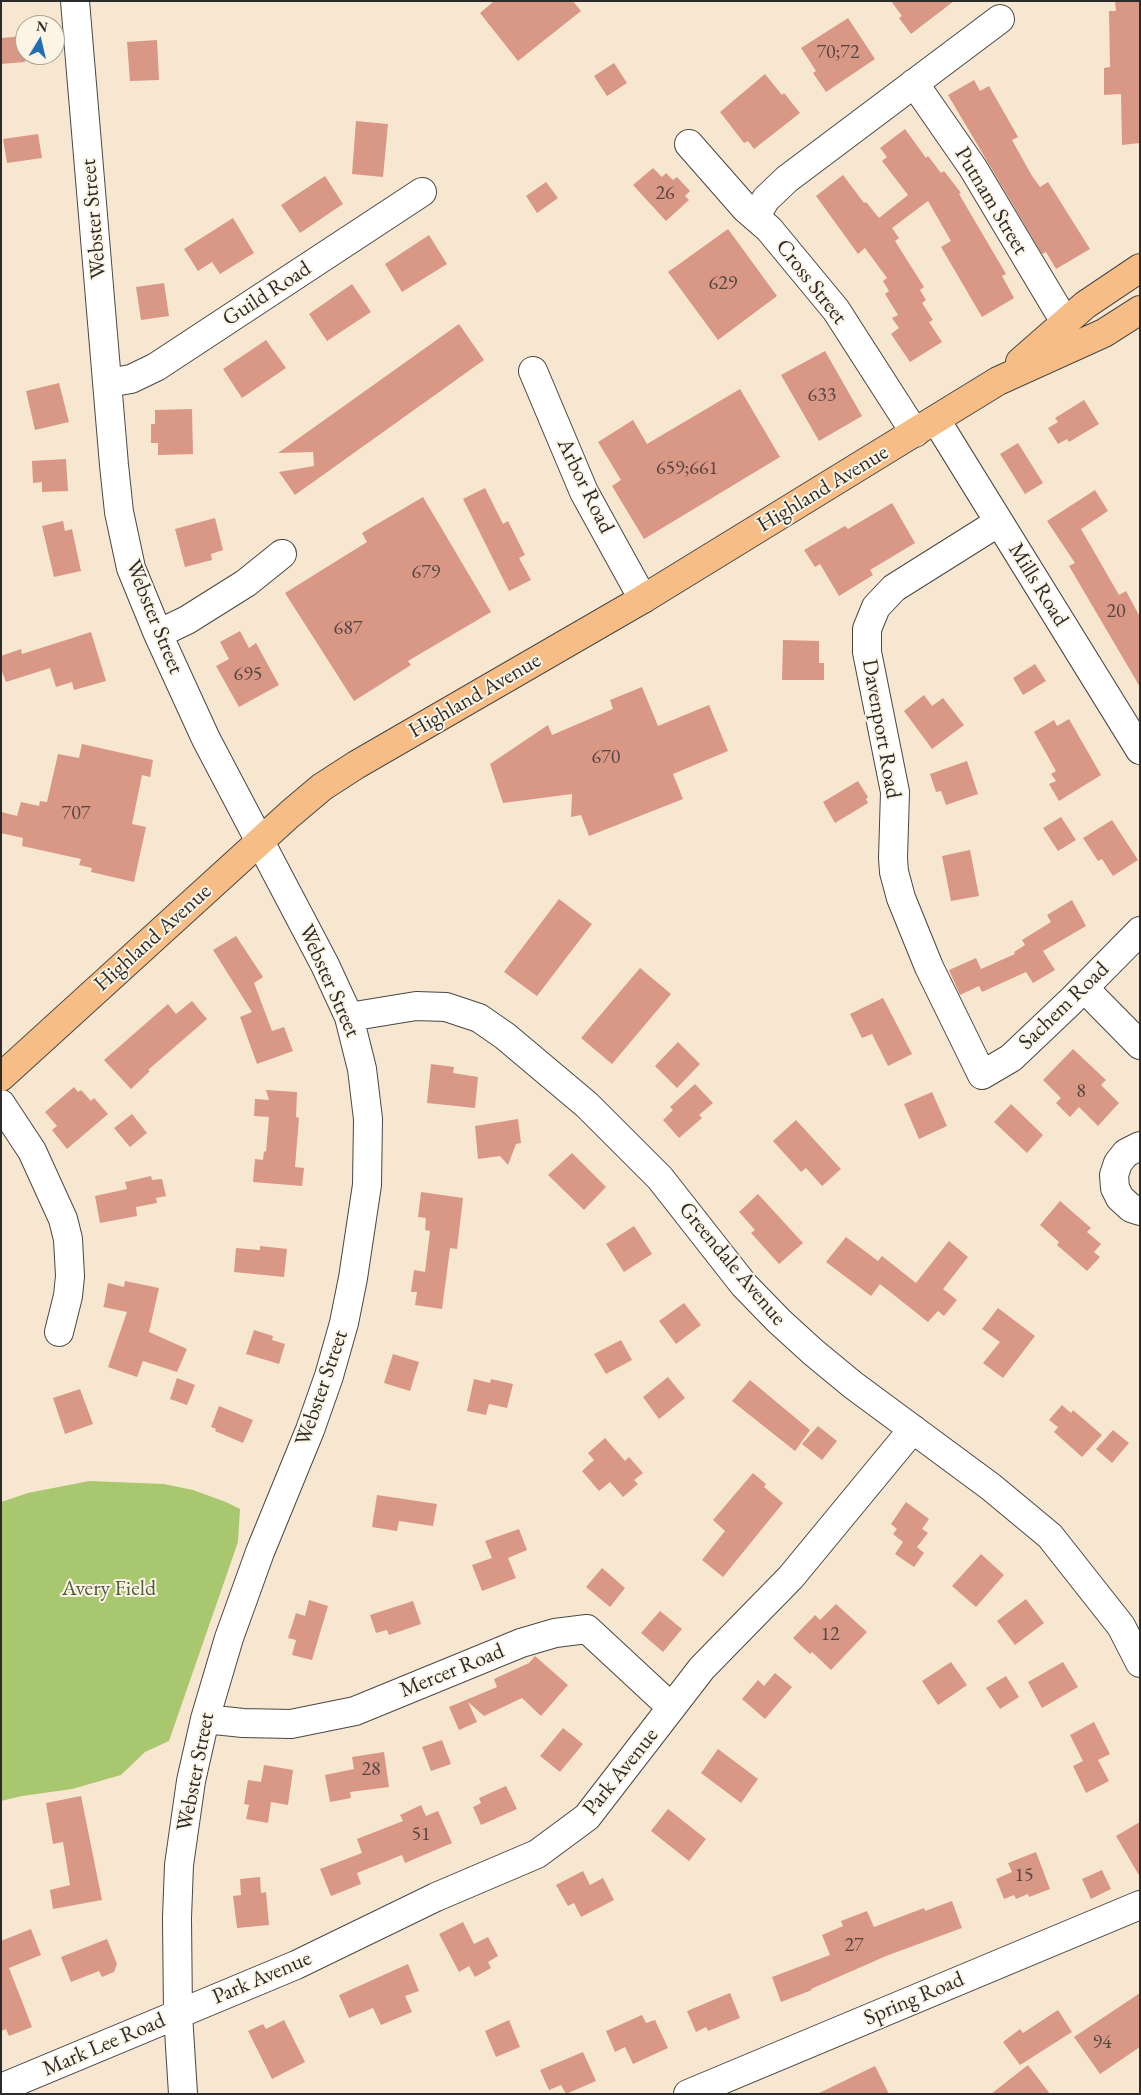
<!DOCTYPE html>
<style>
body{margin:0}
#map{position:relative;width:1141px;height:2095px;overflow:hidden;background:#f8e7d0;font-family:"EB Garamond",serif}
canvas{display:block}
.frame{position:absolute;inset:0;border:2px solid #2b2b2b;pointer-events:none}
.north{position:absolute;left:15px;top:15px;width:50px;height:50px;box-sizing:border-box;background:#fcf5e5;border:1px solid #a8a49b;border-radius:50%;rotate:9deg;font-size:14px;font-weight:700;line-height:20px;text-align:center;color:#2b2b2b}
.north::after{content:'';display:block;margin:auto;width:18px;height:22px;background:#1f6fb2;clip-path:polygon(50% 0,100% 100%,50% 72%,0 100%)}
</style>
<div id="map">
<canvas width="1141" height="2095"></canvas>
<div class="frame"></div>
<div class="north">N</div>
</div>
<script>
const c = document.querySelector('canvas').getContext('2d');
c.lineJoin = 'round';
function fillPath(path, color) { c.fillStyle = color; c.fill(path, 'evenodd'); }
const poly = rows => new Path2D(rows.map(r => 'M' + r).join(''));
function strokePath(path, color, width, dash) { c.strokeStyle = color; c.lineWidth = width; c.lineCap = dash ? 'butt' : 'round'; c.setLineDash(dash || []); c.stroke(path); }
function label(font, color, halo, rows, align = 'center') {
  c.font = font + ' "EB Garamond",serif'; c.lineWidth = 4; c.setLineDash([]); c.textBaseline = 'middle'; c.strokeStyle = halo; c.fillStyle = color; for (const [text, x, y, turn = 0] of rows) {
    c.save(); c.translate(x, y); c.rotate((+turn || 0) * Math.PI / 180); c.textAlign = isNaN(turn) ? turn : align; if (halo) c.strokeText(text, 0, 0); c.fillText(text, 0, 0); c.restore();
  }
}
const green = poly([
 [89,1481,164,1484,193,1490,226,1502,240,1509,238,1542,169,1741,145,1752,121,1775,72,1789,22,1796,1,1801,1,1502,28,1493]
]);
const building = poly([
 [494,1,573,1,581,11,518,61,480,13],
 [891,1,954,1,911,34,899,18,902,16],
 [1115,1,1140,1,1140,143,1122,145,1121,94,1104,95,1104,68,1110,67,1109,11,1116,11],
 [848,18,875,59,826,92,813,73,816,71,801,48],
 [25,36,25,62,1,64,1,38],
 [157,40,159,80,130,81,127,42],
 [614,63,627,83,607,96,594,76],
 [765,74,782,95,784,93,800,113,754,149,748,141,744,143,720,112],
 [974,80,980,91,989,86,1018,137,1012,140,1032,176,1040,187,1048,182,1090,249,1056,269,1046,252,1042,254,948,95],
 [356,121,388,124,383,177,352,174],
 [905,129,926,158,928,156,941,173,944,171,961,193,959,194,1006,274,1002,276,1014,298,982,317,941,247,951,241,928,201,892,228,899,238,895,241,924,287,920,290,926,300,922,303,933,320,929,322,942,342,910,362,891,334,899,328,892,318,898,315,885,294,889,291,883,281,887,278,865,248,858,254,816,196,843,175,864,203,866,202,879,218,908,195,882,161,887,157,880,148],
 [38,134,42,158,7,163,3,139],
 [653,168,662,177,666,173,673,180,677,177,690,191,685,196,689,200,666,221,633,185],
 [325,176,343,204,300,233,281,205],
 [546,182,558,198,537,213,526,196],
 [233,218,254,253,220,274,212,262,198,271,184,249],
 [728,229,777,296,718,340,668,272],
 [429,235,447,264,402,292,385,264],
 [164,283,169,316,141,320,136,287],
 [352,284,371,312,327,341,309,314],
 [459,324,484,360,295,495,279,472,314,466,313,452,278,453],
 [266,340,286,368,242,398,223,369],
 [825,351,862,416,819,441,781,375],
 [59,383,69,422,35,430,26,391],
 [740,389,780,457,644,539,612,486,621,480,598,442,633,420,647,444],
 [1084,400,1099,424,1069,442,1067,439,1058,444,1048,428,1058,422,1055,418],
 [192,409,193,454,158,455,158,443,151,443,151,424,155,424,155,410],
 [1018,443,1043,483,1025,494,1000,454],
 [66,459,68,491,42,492,42,482,33,483,32,461],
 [485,488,503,524,508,521,525,555,519,558,531,580,509,591,463,499],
 [1095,490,1108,511,1081,529,1119,595,1126,591,1140,617,1140,687,1069,566,1075,563,1047,521],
 [423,497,491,612,408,661,411,665,354,701,285,593,367,542,362,533],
 [892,503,915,543,870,570,873,575,839,596,820,564,815,567,804,550,845,526,848,529],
 [215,518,223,550,211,554,212,560,185,567,175,529],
 [63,521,65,531,72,529,81,571,54,577,42,526],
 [240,631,249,648,256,643,279,685,239,707,216,666,229,659,220,642],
 [91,632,106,681,74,690,72,682,56,687,50,668,6,682,1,669,1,656,21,649,22,654],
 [783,640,819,641,819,663,824,663,824,680,782,680],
 [1035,664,1046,681,1023,695,1013,678],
 [642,687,658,726,709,705,728,751,673,774,683,799,589,836,581,815,571,817,572,794,503,803,490,764,548,725,552,735,613,709,610,700],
 [924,695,932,706,943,698,964,725,932,749,904,711],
 [1069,719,1101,775,1059,801,1049,784,1056,781,1051,774,1056,771,1034,732,1054,720,1057,726],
 [82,744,153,760,150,777,142,775,132,824,146,827,134,882,91,872,92,868,79,865,81,859,22,846,23,838,1,833,1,812,17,816,21,802,39,806,40,801,47,802,58,754,79,758],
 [967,761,978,794,946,805,941,791,936,792,930,774],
 [858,781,868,797,866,799,868,803,835,823,823,802],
 [1061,817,1076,840,1058,851,1043,828],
 [1112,820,1138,860,1113,876,1102,859,1098,861,1083,838],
 [970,850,979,896,951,901,942,856],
 [559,899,592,924,537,996,504,972],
 [1072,900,1086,926,1043,951,1055,970,1033,983,1026,972,982,992,979,986,960,995,949,970,976,958,981,969,1015,954,1014,952,1025,945,1022,940,1051,922,1047,915],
 [236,936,263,977,254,983,272,1031,284,1027,293,1051,257,1064,240,1017,252,1012,213,950],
 [640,968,671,994,612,1064,581,1038],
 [883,998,912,1054,888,1066,872,1034,862,1038,850,1014],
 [192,1001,207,1019,148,1070,150,1071,131,1089,104,1060,168,1004,176,1014],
 [678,1042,700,1064,677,1088,655,1066],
 [1073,1049,1106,1080,1101,1085,1119,1103,1098,1126,1079,1107,1070,1117,1056,1103,1061,1098,1043,1080],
 [431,1064,454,1067,453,1073,478,1077,475,1108,427,1103],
 [695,1084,713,1103,699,1115,702,1118,679,1138,663,1120,673,1110,670,1107],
 [74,1087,78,1092,81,1090,91,1101,94,1098,108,1114,67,1149,52,1130,57,1126,45,1112],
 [266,1090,297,1092,296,1117,299,1118,295,1167,304,1168,302,1186,253,1182,255,1159,263,1160,264,1151,266,1152,269,1117,254,1116,255,1099,269,1100],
 [932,1092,947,1126,919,1139,904,1104],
 [1011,1104,1043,1135,1027,1153,994,1122],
 [132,1114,147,1133,130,1147,114,1128],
 [518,1119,521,1143,516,1144,508,1165,500,1156,478,1159,475,1126],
 [796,1120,841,1169,822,1186,806,1168,801,1172,773,1141],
 [572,1153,606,1187,584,1210,548,1175],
 [151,1176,152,1180,162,1179,166,1196,156,1198,157,1203,136,1207,137,1216,100,1223,95,1196,127,1189,125,1182],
 [421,1192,463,1198,457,1249,450,1248,442,1309,415,1305,417,1292,411,1292,414,1270,425,1272,430,1231,425,1230,426,1218,418,1217],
 [758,1194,803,1243,779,1264,751,1233,755,1230,739,1212],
 [1060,1201,1091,1228,1087,1232,1101,1244,1094,1252,1100,1257,1087,1271,1057,1245,1059,1242,1040,1225],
 [634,1226,652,1254,624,1272,606,1244],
 [846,1237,878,1261,882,1256,916,1283,949,1241,968,1257,943,1289,957,1300,944,1316,938,1311,928,1322,880,1284,871,1296,826,1262],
 [260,1246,287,1249,284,1277,234,1272,236,1248,260,1250],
 [125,1281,159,1288,149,1332,187,1349,177,1372,143,1361,137,1377,108,1367,127,1312,103,1307,104,1305,108,1283,124,1287],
 [684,1303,701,1325,676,1344,659,1321],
 [998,1308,1035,1336,1003,1378,983,1363,1000,1342,982,1329],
 [254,1330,273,1336,272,1340,285,1344,279,1364,246,1354],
 [621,1340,632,1360,606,1374,594,1354],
 [393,1354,419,1362,410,1391,384,1383],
 [668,1377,685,1398,659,1419,643,1397],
 [177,1378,195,1385,187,1405,170,1399],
 [474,1379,490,1383,491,1379,513,1384,507,1408,489,1404,486,1415,467,1411],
 [750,1380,810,1430,795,1451,732,1401],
 [80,1389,93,1424,65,1434,53,1398],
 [1062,1405,1071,1413,1073,1410,1102,1435,1082,1457,1054,1432,1058,1427,1049,1420],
 [219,1406,253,1420,243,1443,215,1431,216,1429,211,1427],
 [818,1426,837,1441,822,1460,802,1444],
 [1113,1430,1129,1443,1112,1463,1096,1449],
 [605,1438,625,1461,629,1457,643,1473,634,1480,638,1484,623,1497,610,1482,599,1491,582,1471,594,1460,588,1453],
 [753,1473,766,1484,764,1487,783,1503,723,1577,702,1560,725,1531,713,1520],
 [377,1495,437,1504,433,1526,399,1521,397,1531,372,1527],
 [906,1502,929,1519,922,1529,928,1533,917,1547,924,1553,914,1567,895,1554,903,1542,893,1534,897,1529,891,1524],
 [519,1529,527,1550,508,1558,516,1578,482,1591,472,1565,492,1558,485,1541],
 [981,1554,1004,1575,976,1607,952,1586],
 [602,1568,625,1588,610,1607,586,1587],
 [1026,1599,1044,1623,1015,1645,997,1621],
 [309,1600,328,1606,312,1660,292,1655,296,1640,288,1638,296,1613,305,1616],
 [413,1601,421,1624,389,1635,387,1630,376,1633,370,1615],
 [836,1604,867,1632,831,1670,812,1652,810,1654,793,1638,815,1615,820,1620],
 [660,1611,682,1629,663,1652,641,1633],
 [535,1656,568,1685,541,1716,522,1698,484,1716,468,1702,477,1722,459,1730,449,1707,497,1687,494,1679,529,1663],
 [951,1662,967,1685,938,1705,922,1681],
 [1063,1662,1078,1687,1042,1708,1028,1682],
 [775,1673,792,1687,765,1719,742,1699,758,1680,764,1686],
 [1006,1676,1019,1697,1000,1709,986,1688],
 [1094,1722,1110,1754,1098,1760,1109,1781,1086,1793,1073,1766,1083,1761,1070,1735],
 [563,1728,583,1744,560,1772,540,1756],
 [442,1740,451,1764,431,1771,422,1747],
 [718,1749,758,1779,741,1803,701,1773],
 [384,1752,389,1787,350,1792,351,1798,330,1802,325,1775,354,1769,352,1757],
 [264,1765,293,1770,288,1805,271,1802,268,1823,246,1819,249,1805,244,1804,248,1780,261,1782],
 [506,1786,517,1809,481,1825,473,1807,481,1803,479,1798],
 [81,1796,102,1900,53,1909,50,1890,70,1885,63,1842,53,1844,46,1803],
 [421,1805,426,1816,438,1811,452,1843,405,1863,402,1855,357,1873,361,1884,331,1896,320,1869,362,1853,357,1839,403,1821,400,1815],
 [668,1809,706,1839,689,1861,651,1831],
 [1140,1822,1140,1877,1116,1836],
 [1036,1852,1050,1889,1029,1897,1028,1894,1016,1899,1014,1895,1004,1899,996,1879,1012,1872,1008,1863],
 [1102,1870,1111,1889,1091,1899,1082,1879],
 [583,1871,590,1885,603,1878,614,1900,581,1917,574,1903,568,1906,556,1885],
 [260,1877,261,1893,266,1892,269,1925,237,1928,233,1896,241,1895,240,1879],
 [952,1901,962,1928,886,1956,811,1989,812,1990,781,2002,772,1977,830,1955,822,1935,843,1926,841,1921,867,1911,874,1927,924,1908,925,1911],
 [463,1922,474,1944,488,1937,498,1956,488,1962,491,1968,475,1977,469,1966,459,1972,439,1934],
 [31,1929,41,1955,9,1968,32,2027,9,2036,6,2029,1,2031,1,1941],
 [107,1939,117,1964,114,1972,102,1977,99,1971,71,1982,61,1957],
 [408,1964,419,1991,405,1996,412,2012,381,2025,373,2008,349,2018,339,1995],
 [730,1993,740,2018,708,2031,706,2027,696,2032,687,2011],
 [1140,1993,1140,2047,1100,2074,1074,2037],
 [1058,2010,1072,2032,1020,2065,1003,2042,1020,2029,1023,2033],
 [642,2015,646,2023,655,2020,668,2048,633,2064,625,2047,615,2052,606,2031],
 [284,2020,305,2062,272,2079,248,2031,263,2024,266,2029],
 [509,2020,520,2047,496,2057,485,2031],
 [583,2052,596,2081,566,2094,561,2085,549,2090,540,2070],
 [1028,2065,1050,2094,991,2094],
 [875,2066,889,2094,817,2094]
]);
const minor = poly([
 [75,1,114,465,119,512,131,568,158,634,206,739,325,965,349,1017,362,1069,368,1119,367,1185,353,1278,344,1323,329,1376,310,1430,260,1552,229,1638,205,1719,191,1781,179,1865,177,1918,178,2014,183,2094],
 [914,83,973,168,1065,322],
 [689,144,746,209,769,229,836,310,915,433],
 [755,217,766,199,787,179,1000,19],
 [533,371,584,492,643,599],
 [107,383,131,379,156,367,422,192],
 [936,420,1140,750],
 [999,522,894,588,876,607,867,629,867,652,895,792,893,858,894,872,901,898,929,967,982,1075,1011,1058,1070,1002,1140,931],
 [158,634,187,620,246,583,282,554],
 [1084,988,1140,1045],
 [349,1017,416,1006,446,1007,479,1018,505,1036,587,1105,660,1178,744,1285,779,1321,813,1352,853,1385,991,1487,1050,1536,1121,1626,1140,1663],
 [1,1104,32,1151,63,1219,68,1239,70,1276,68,1296,59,1332],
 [1140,1146,1126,1153,1118,1163,1114,1175,1115,1188,1120,1198,1131,1208,1140,1211],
 [205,1719,243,1723,291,1724,355,1711,521,1643,555,1633,587,1629,671,1707],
 [1,2088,296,1965,436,1897,537,1854,587,1817,702,1668,791,1577,913,1429],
 [688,2094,1140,1905]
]);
const major = poly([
 [1020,362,1085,305,1140,268],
 [1,1077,290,814,322,787,356,765,643,599,998,381,1104,333,1140,310]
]);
const numberNames = [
 ["70;72",838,53],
 ["26",665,194],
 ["629",723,284],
 ["633",822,396],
 ["659;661",687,469],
 ["679",426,573],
 ["20",1116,612],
 ["687",348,629],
 ["695",248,675],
 ["670",606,758],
 ["707",76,814],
 ["8",1081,1092],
 ["12",830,1635],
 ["28",371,1770],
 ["51",421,1835],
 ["15",1024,1876],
 ["27",854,1946],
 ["94",1102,2043]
];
const streetNames = [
 ["Putnam Street",991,201,59],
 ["Webster Street",94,219,-95],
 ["Cross Street",811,282,52],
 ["Guild Road",267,294,-33],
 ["Arbor Road",585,486,64],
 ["Highland Avenue",823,489,-31],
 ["Mills Road",1038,585,58],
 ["Webster Street",154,617,68],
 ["Highland Avenue",475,696,-30],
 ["Davenport Road",881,729,80],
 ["Highland Avenue",153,938,-42],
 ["Webster Street",329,981,66],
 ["Sachem Road",1064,1006,-44],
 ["Greendale Avenue",732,1264,50],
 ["Webster Street",322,1388,-71],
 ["Mercer Road",452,1671,-22],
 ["Webster Street",196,1772,-79],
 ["Park Avenue",621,1772,-51],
 ["Park Avenue",262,1978,-23],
 ["Spring Road",914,1999,-23],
 ["Mark Lee Road",104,2045,-23]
];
const parkNames = [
 ["Avery Field",109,1589]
];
fillPath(green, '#a9c76e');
fillPath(building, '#d99786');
strokePath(minor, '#4a4744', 30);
strokePath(major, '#4a4744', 30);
strokePath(minor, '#fff', 28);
strokePath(major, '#f6be86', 28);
label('20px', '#564642', null, numberNames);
label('22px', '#2b2b2b', '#fcf5e5', streetNames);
label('22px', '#515a3f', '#fcf5e5', parkNames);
</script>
